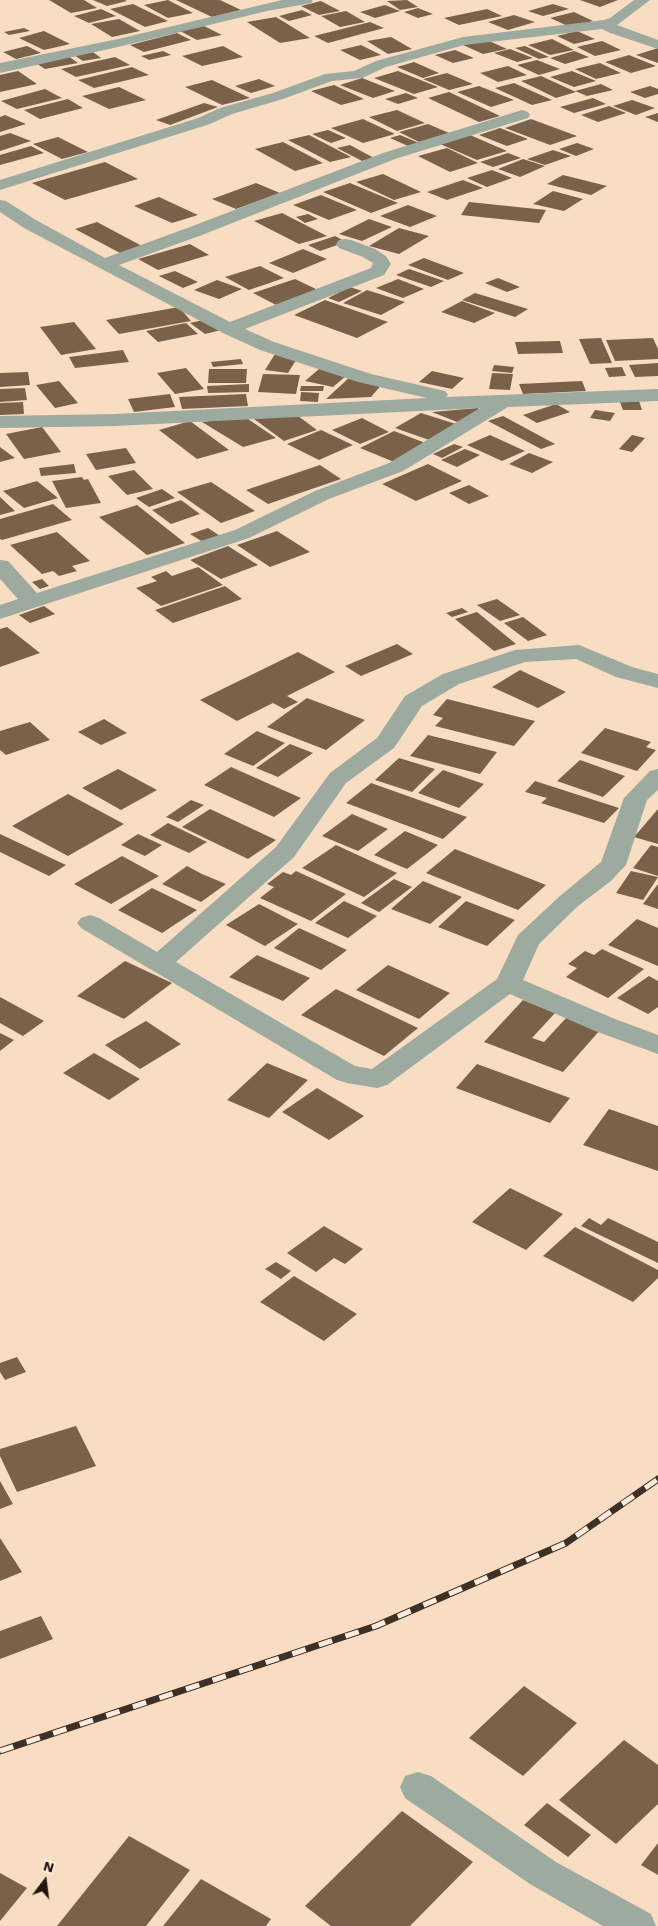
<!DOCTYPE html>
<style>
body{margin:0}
#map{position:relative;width:658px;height:1926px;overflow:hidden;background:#f9ddc3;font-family:"Work Sans",sans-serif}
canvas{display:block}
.north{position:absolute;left:20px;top:1856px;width:50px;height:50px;-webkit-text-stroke:4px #fdecdd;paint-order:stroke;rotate:15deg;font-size:14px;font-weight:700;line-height:20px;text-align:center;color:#21170e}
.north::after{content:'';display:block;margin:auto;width:18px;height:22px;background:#21170e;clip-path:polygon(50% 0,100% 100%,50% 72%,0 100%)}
</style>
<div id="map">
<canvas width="658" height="1926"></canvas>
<div class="north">N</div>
</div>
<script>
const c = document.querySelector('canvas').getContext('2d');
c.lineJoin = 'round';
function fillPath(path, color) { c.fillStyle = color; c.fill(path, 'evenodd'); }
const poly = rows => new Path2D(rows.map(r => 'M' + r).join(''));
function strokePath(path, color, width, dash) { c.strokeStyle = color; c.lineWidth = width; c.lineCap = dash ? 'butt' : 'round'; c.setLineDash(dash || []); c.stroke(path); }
const building = poly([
 [49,0,84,0,97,8,71,13],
 [93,0,125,0,127,1,107,6],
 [168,0,193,13,168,18,144,5],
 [176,0,220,0,241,10,212,17],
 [407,0,418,7,400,10,387,1],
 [580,0,618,0,600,7],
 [321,1,340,11,319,15,301,6],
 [133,4,168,21,145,27,110,9],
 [553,4,569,9,543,16,528,11],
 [385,5,400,11,375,18,360,12],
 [418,8,433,14,418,18,404,12],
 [101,9,116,16,89,23,74,16],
 [487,9,502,16,459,25,444,18],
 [302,10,312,15,289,21,279,16],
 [346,11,365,22,340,27,321,16],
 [574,12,593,21,570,27,550,18],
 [514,15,535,22,508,30,488,22],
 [276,17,310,38,280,43,247,22],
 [119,19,140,31,112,37,91,24],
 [370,22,384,28,328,43,314,36],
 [204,26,222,35,197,40,180,31],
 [24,28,30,31,9,35,4,32],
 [44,31,70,44,44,50,19,38],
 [577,31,595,39,574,44,557,36],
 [177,33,191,40,144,52,130,45],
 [391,37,412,49,388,54,367,41],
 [552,39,574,50,550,55,528,45],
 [487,40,507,49,483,54,463,45],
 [602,41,621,50,595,56,577,47],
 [361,45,381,55,360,60,340,50],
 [27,46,41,53,16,59,3,52],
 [223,46,243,57,202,66,182,56],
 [525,46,549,57,539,59,515,48],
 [658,48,658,63,636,55],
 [510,49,533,58,517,62,494,53],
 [90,50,101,58,83,61,71,53],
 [455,50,474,58,453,63,435,55],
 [163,51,171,55,149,60,141,56],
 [574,51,589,57,565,64,550,58],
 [629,55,656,66,631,73,605,62],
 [68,56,78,63,45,69,36,63],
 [115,57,130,65,76,77,61,69],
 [537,60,560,69,539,75,517,65],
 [414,62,439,73,423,78,397,67],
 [600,63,621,73,596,79,575,69],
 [508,66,527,75,498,82,480,73],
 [132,67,149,75,94,88,78,80],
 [18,71,37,84,0,92,0,75],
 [398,71,438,87,414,94,374,78],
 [572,71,596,81,574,87,550,77],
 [447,73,473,84,449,90,423,79],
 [541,76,576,92,556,98,521,81],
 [362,78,395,91,373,98,340,85],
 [259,79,275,86,251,93,235,86],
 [212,80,250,98,222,105,185,87],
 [514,83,552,100,532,105,495,88],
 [601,84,613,90,587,96,575,91],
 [334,85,364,99,341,105,311,91],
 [479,86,514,100,491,107,457,92],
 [650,86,658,89,658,94,645,98,630,92],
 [119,87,146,100,109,109,82,96],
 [45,89,62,98,17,109,1,101],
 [449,92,500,116,479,122,428,98],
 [406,93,418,98,398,104,385,99],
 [593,98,606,104,574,113,560,107],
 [68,99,83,108,40,119,24,110],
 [632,100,655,108,636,115,613,106],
 [204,103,218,107,170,125,156,120],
 [609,106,626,113,598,122,581,115],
 [397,110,425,123,397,131,369,117],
 [658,113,658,122,645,117],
 [5,115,26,124,0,132,0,117],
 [363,119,395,134,363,143,331,128],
 [531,119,577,136,550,145,505,128],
 [428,124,449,133,419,142,399,132],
 [500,128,528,139,507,146,479,135],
 [328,130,346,138,331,143,312,134],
 [10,133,31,141,0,151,0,136],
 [309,135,351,157,330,162,288,140],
 [400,135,419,143,408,146,390,138],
 [470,135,507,151,477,160,440,144],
 [58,137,88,152,62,159,33,144],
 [283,142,323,163,295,171,255,149],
 [577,143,594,149,576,156,559,149],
 [350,145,374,158,362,161,337,148],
 [31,146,44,153,0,165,0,155],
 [447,148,478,163,450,172,418,156],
 [553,150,571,156,545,165,527,159],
 [508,153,521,158,493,167,480,162],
 [523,159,545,166,520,177,498,169],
 [105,162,138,179,65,200,32,183],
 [492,170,512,178,487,187,467,178],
 [383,174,421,192,394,200,356,182],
 [563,175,607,186,591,195,547,184],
 [463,180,483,188,447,200,427,192],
 [256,183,280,193,236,209,212,199],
 [350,183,398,203,371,213,323,192],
 [553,191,583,199,564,211,533,204],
 [321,195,357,210,329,220,293,205],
 [159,197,198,215,172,223,134,206],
 [469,202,546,210,539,223,461,215],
 [408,205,437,216,410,227,380,216],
 [282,213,327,236,299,244,254,221],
 [308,214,318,219,305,223,296,217],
 [369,219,392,227,362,241,339,234],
 [97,222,142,246,120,253,75,229],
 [399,228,429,236,399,254,369,246],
 [335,236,346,242,320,251,308,245],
 [190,244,209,255,158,270,138,259],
 [303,249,327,259,293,273,269,263],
 [424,258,464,273,448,280,408,265],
 [260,266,284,278,249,290,225,277],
 [409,269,444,281,431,287,396,275],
 [175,271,198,282,183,288,159,276],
 [498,278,520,287,507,292,485,283],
 [295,279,320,291,278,306,253,293],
 [398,279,424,289,403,298,376,288],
 [217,280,242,289,219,299,194,290],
 [350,287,362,291,339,302,328,298],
 [367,290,405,302,381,315,343,303],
 [475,293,528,309,515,317,462,300],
 [325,300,388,322,357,338,294,315],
 [462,301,495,313,474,323,441,312],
 [179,307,191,321,119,334,106,320],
 [207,319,221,330,205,334,190,323],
 [74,322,96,349,61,355,40,327],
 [186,323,198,334,158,342,146,331],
 [601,338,612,363,590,364,579,339],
 [653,338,658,349,658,359,615,361,606,340],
 [560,341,563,353,518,354,515,342],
 [123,350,129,362,75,368,69,357],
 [275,354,298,357,288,373,265,370],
 [241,359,243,364,213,367,211,362],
 [658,363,658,376,635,377,629,365],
 [494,365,514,367,512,373,492,371],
 [622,367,626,376,609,377,605,368],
 [186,368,204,389,175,394,157,373],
 [209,369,247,369,246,383,208,383],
 [319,369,347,375,333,387,305,381],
 [432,371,464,378,452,389,419,382],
 [28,372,30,385,0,387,0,373],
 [492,373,513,374,510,390,489,389],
 [263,374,300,375,296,394,258,392],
 [351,376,383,383,371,397,326,399],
 [59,381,78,403,55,408,36,385],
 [582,381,586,391,523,394,519,384],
 [249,384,249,392,208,393,207,386],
 [301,386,324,386,323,391,300,391],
 [25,388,27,400,0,402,0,389],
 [301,392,319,393,318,402,300,401],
 [170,394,175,407,134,412,128,399],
 [246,394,248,406,182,409,179,397],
 [639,401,642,410,623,410,620,402],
 [23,402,24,414,0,415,0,403],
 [556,404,570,412,537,423,523,415],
 [478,408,480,412,457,422,432,412],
 [595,410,615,413,610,421,590,418],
 [294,413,317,430,284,441,254,419],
 [421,413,456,424,429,440,395,428],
 [503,416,555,444,541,449,488,421],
 [245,417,276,438,243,447,202,422],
 [362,418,389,432,360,444,332,430],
 [190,421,229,450,197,459,159,430],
 [42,427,61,452,24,459,6,434],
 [321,430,353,445,319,460,287,444],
 [394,431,428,444,394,462,360,448],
 [490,435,525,451,502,461,467,445],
 [632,435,645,438,632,452,619,449],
 [454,444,463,447,442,458,433,454],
 [0,447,15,458,0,462],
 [126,448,136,463,96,470,86,454],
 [465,449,480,455,457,467,441,460],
 [529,453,553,462,532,473,509,464],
 [74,464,76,473,41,476,39,468],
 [428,464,462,481,416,501,382,484],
 [320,465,341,479,268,504,246,490],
 [134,470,153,489,127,495,108,476],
 [82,477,84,480,88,479,101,503,66,508,52,481],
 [37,481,58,498,24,508,3,491],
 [211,482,255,511,221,523,177,492],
 [469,485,489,496,469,504,449,493],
 [162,489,175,498,149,507,136,498],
 [0,497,15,511,0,515],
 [181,500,200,514,171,524,152,510],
 [53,504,72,520,2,540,0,539,0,519],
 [137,505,185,543,147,555,99,517],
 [208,528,220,536,203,542,190,534],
 [277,531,310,552,270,567,237,545],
 [57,532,90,561,72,566,77,571,59,576,53,571,42,574,10,545],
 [228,546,258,565,221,579,190,560],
 [198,567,223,585,161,606,136,588,157,581,151,577,166,571,172,576],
 [42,579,49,586,40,589,32,582],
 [225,586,242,599,173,623,155,610],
 [497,599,520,615,500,621,477,605],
 [44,606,55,614,30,623,19,615],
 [462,608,468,612,452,617,446,613],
 [477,612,516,644,494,651,455,619],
 [523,617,547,635,528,641,504,623],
 [7,627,40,653,0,667,0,629],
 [397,644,413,654,361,676,345,666],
 [298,652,335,672,287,696,298,702,284,709,273,703,237,721,200,700],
 [520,670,566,692,538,708,492,687],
 [307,698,365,720,326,750,267,727],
 [447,699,535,721,514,746,435,726,443,718,433,715],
 [104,719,127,733,101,745,78,732],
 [30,722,50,740,6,755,0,750,0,731],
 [605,728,651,742,646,747,656,750,637,771,581,753],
 [257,731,285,743,253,766,224,754],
 [428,735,497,752,480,774,410,756],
 [290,744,313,753,278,777,256,768],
 [399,758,435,769,412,792,375,780],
 [580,760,625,776,603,797,557,781],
 [231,767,301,798,274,817,204,785],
 [118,769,157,790,121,810,82,788],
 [443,770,484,784,459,808,418,793],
 [535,781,619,808,604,823,541,803,547,798,525,792],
 [371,783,467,817,443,839,346,803],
 [68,794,124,824,68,856,12,826],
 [191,800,204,805,178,822,166,817],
 [210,809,276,840,248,859,182,827],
 [658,809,658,844,634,837],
 [352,814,388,829,358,851,322,836],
 [168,823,207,842,189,853,150,835],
 [405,831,438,845,407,869,374,855],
 [0,834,66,865,49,876,0,852],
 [138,834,162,845,145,856,121,845],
 [336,845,397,873,364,897,302,868],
 [651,845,658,847,658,876,633,868],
 [455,849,546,885,518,910,426,873],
 [122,856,159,876,111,904,74,884],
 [187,866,202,874,226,884,201,902,162,884],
 [296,871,346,894,311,921,260,898,274,887,267,884,283,872,291,875],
 [631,871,658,877,643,900,616,893],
 [394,879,412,887,379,912,361,903],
 [423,881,462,897,430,924,391,909],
 [658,884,658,909,643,904],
 [152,888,197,910,162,933,118,910],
 [344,901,377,916,348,938,315,923],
 [466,901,515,920,487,946,438,927],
 [259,904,298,924,265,946,226,925],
 [637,919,658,928,658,966,608,945],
 [299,928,347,950,321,970,274,948],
 [602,949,644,969,608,998,566,977,577,968,568,964,585,951,594,955],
 [257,955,310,978,283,1001,229,977],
 [125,961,172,983,124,1019,77,996],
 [388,965,450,993,419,1019,356,990],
 [649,976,658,981,658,1007,648,1014,617,998],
 [336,989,418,1028,384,1056,301,1015],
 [0,997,44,1021,23,1036,0,1023],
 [523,1000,555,1013,532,1038,544,1042,567,1017,601,1029,563,1072,484,1042],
 [146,1021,181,1044,140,1069,105,1045],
 [0,1033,14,1040,0,1051],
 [94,1053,140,1079,109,1100,63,1073],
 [267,1063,308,1080,269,1118,227,1100],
 [477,1064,570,1098,550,1123,456,1088],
 [317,1088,364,1116,329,1140,282,1112],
 [609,1109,658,1126,658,1171,583,1145],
 [510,1188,563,1214,526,1250,472,1222],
 [589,1218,601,1225,608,1218,658,1242,658,1263,581,1226],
 [324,1226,363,1249,345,1264,334,1258,316,1272,287,1253],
 [575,1227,658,1270,658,1278,633,1302,543,1256],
 [276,1262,291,1271,281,1279,265,1269],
 [294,1276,357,1314,324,1341,260,1302],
 [17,1357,26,1372,5,1380,0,1372,0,1363],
 [76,1426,96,1466,17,1492,0,1456,0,1449],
 [0,1481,13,1504,0,1509],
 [0,1538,22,1572,0,1581],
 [41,1616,53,1639,0,1659,0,1631],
 [524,1686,577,1723,523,1776,469,1738],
 [624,1740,658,1765,658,1804,616,1844,559,1800],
 [547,1803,591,1835,568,1857,524,1825],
 [402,1811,473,1862,410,1926,331,1926,305,1906],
 [129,1836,190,1870,146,1926,57,1926],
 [658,1843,658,1875,641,1865],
 [0,1873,27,1888,0,1921],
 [201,1879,271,1919,266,1926,163,1926]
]);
const street = poly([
 [282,0,313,0,311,3,306,4,267,11,118,47,0,73,0,63,118,39,282,0],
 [634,0,650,0,617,25,658,40,658,49,610,33,602,29,464,45,386,67,362,78,332,81,283,99,232,114,210,124,0,190,0,180,198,118,220,108,273,93,325,74,354,71,376,61,463,37,604,20,610,18,634,0],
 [522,110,528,112,530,115,528,118,395,159,202,235,119,265,230,322,371,268,373,263,363,257,339,248,336,244,339,240,345,239,351,240,375,249,386,256,391,264,384,275,245,329,274,342,371,374,445,391,448,395,446,397,658,389,658,401,508,407,403,471,329,499,249,538,0,619,0,605,18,599,0,579,0,560,8,561,37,593,235,530,315,491,389,463,480,408,115,426,0,428,0,416,115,414,427,398,358,382,260,350,223,333,24,228,0,212,0,200,6,201,36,220,105,258,190,227,383,153,522,110],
 [579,645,632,667,658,674,658,688,616,677,576,659,525,662,459,684,422,706,394,748,346,783,294,857,176,962,355,1066,372,1069,497,979,518,935,560,896,601,862,624,798,650,771,658,769,658,790,647,800,626,865,611,881,578,906,539,944,523,980,615,1019,658,1035,658,1054,595,1031,510,994,387,1085,377,1088,347,1083,337,1080,81,928,77,923,81,918,90,915,99,918,157,952,276,847,330,773,377,738,405,696,443,674,515,650,579,645],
 [418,1772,431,1776,556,1862,651,1914,656,1926,603,1926,530,1884,405,1798,400,1787,405,1776,418,1772]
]);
const rail = poly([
 [0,1751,376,1626,566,1543,658,1479]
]);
fillPath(building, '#79614a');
fillPath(street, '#9daa9f');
strokePath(rail, '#3d3025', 7);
strokePath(rail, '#fdecdd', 5, [14]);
</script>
